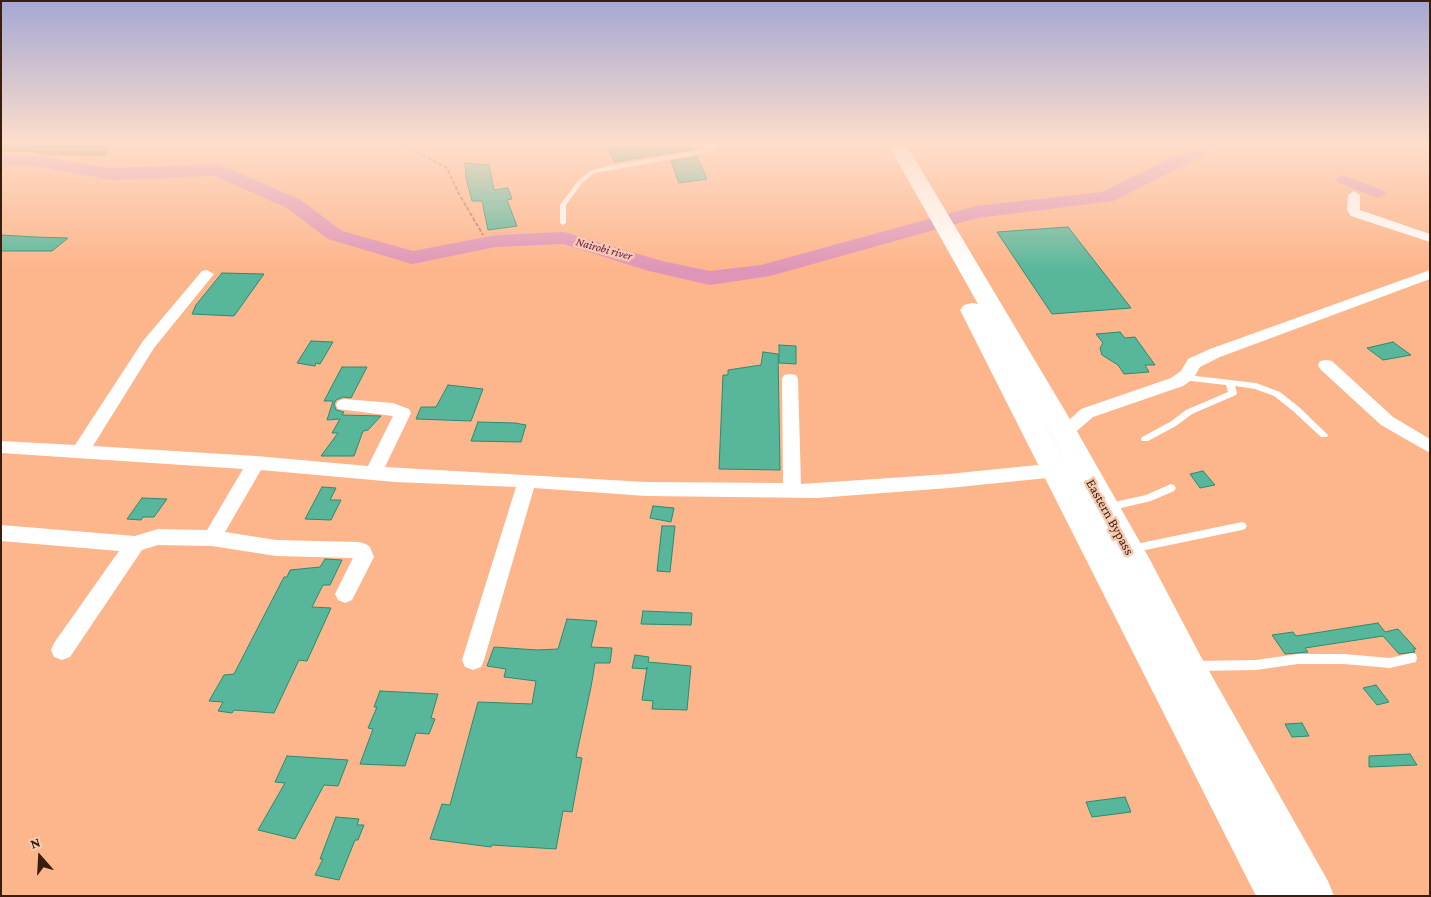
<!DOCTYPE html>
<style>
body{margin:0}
#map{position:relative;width:1431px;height:897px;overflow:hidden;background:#fdb58b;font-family:"Crimson Pro",serif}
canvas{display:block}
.frame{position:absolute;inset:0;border:2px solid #391e0e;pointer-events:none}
.north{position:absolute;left:15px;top:832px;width:50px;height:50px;-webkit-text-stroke:4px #f6cab1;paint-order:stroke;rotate:341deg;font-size:14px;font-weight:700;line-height:20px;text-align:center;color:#391e0e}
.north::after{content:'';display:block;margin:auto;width:18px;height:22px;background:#391e0e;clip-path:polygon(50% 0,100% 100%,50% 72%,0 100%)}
</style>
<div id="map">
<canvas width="1431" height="897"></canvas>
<div class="frame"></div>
<div class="north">N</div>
</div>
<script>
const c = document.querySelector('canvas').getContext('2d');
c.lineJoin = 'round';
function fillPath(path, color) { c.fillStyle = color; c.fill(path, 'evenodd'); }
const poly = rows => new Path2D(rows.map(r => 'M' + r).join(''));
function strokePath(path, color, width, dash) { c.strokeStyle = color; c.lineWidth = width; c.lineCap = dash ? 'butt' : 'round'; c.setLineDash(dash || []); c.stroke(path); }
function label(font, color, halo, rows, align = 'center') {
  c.font = font + ' "Crimson Pro",serif'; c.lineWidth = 5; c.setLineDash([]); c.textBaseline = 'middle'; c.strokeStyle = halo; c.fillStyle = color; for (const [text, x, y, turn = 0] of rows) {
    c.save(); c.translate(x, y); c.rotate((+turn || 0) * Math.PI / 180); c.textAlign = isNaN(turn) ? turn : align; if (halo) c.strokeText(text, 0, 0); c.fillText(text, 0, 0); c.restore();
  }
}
const forest = poly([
 [1,144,111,144,106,156,47,155,30,152,1,151]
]);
const water = poly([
 [1342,175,1387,192,1378,198,1334,181]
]);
const river = poly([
 [1194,144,1215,144,1199,158,1113,201,977,218,770,276,710,285,649,271,563,244,496,247,412,264,328,239,287,208,215,176,111,180,36,166,1,165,1,155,36,156,111,168,218,164,301,200,342,231,413,251,496,235,564,232,662,261,710,271,761,265,976,206,1102,192,1187,150,1194,144]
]);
const building = poly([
 [604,144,687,144,687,148,693,147,694,149,615,162,604,144],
 [697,157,707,179,679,183,671,161,697,157],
 [465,163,489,165,494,190,508,188,512,199,507,200,517,226,488,230,482,201,472,201,466,178,465,163],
 [1068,227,1131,308,1052,314,997,232,1068,227],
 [1,235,35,237,68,238,52,251,1,251,1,235],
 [222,273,264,274,234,316,192,314,196,305,222,273],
 [1120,332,1125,338,1135,337,1155,365,1145,365,1149,372,1124,374,1118,365,1102,355,1100,348,1103,343,1096,334,1120,332],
 [311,341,333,342,320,364,316,363,315,366,297,363,311,341],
 [1393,342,1411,355,1383,360,1367,348,1393,342],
 [779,345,796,346,796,364,779,363,779,345],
 [763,352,778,354,780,470,719,469,723,375,728,375,728,370,761,365,763,352],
 [342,367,367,367,351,398,343,397,336,400,334,404,336,410,344,412,342,415,381,416,368,430,363,431,354,456,321,456,338,433,332,433,340,419,327,420,333,401,324,401,342,367],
 [448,385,483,389,471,421,416,419,421,407,436,407,448,385],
 [478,422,515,423,526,425,521,442,471,441,478,422],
 [1203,471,1215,485,1200,488,1190,474,1203,471],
 [322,487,336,488,330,500,341,500,331,520,305,519,322,487],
 [142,498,167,499,154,517,143,517,141,520,127,519,142,498],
 [653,506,674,508,671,522,650,518,653,506],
 [662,526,675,526,670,572,657,571,662,526],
 [325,559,342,560,330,585,323,585,312,607,331,608,307,661,299,660,274,713,234,710,232,713,218,711,223,702,209,701,224,675,234,674,284,577,287,577,290,570,320,567,325,559],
 [643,611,692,613,691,625,641,624,643,611],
 [567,619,597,621,591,647,612,648,610,663,595,663,591,687,576,757,582,758,572,812,563,811,556,849,492,845,491,847,430,839,442,804,450,805,478,702,532,704,536,681,504,677,506,669,487,666,494,647,537,650,558,649,567,619],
 [1378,623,1385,632,1398,629,1416,649,1413,649,1415,652,1399,654,1383,636,1305,648,1308,652,1285,654,1272,635,1293,632,1296,636,1378,623],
 [635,655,649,657,648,662,691,666,687,710,652,709,653,701,642,700,647,667,647,669,632,668,635,655],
 [1376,685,1389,702,1377,705,1363,688,1376,685],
 [380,691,438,694,431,718,435,719,429,734,416,733,405,766,360,764,373,729,368,728,377,707,374,707,380,691],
 [1302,723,1309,736,1292,737,1285,724,1302,723],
 [1410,754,1417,765,1369,767,1369,756,1410,754],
 [287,756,348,760,338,786,324,785,295,839,258,830,285,783,275,782,287,756],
 [1125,797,1131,812,1092,817,1086,802,1125,797],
 [336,817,359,819,357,825,364,825,358,840,355,840,339,880,315,875,323,859,320,859,336,817]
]);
const path = poly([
 [401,144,447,168,459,194,483,235]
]);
const service = poly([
 [712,144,718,144,716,149,702,154,594,173,582,183,566,205,566,223,563,225,560,223,560,205,578,181,590,171,608,166,701,150,711,147,712,144],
 [1187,372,1196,376,1256,383,1280,392,1299,407,1328,435,1327,437,1321,437,1293,411,1274,396,1255,389,1235,386,1237,393,1236,395,1192,414,1176,426,1148,441,1142,441,1141,439,1142,437,1170,422,1186,410,1228,392,1226,385,1191,381,1183,375,1187,372],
 [1171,484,1174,485,1176,488,1174,491,1151,501,1108,511,1105,510,1103,507,1105,504,1146,495,1171,484],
 [1242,522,1245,523,1247,526,1245,529,1242,530,1131,553,1128,552,1126,549,1128,546,1131,545,1242,522],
 [1412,653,1416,654,1417,658,1416,662,1390,668,1344,664,1298,664,1256,670,1196,671,1192,670,1191,666,1192,662,1196,661,1256,660,1298,654,1344,654,1390,658,1412,653]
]);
const minor = poly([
 [1354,191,1360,195,1360,210,1430,234,1430,242,1351,216,1347,210,1348,195,1354,191],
 [207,270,214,274,154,348,93,446,256,456,368,466,393,416,338,409,336,405,338,401,344,399,393,403,409,409,411,413,385,467,646,482,783,483,782,379,784,375,790,374,796,375,798,379,801,484,949,474,1057,463,1063,465,1066,470,1063,475,1057,477,949,488,817,498,646,496,534,488,484,660,481,667,473,670,465,667,462,660,516,487,395,482,261,470,225,532,276,540,359,542,366,544,370,547,374,557,352,600,345,603,338,600,335,594,353,558,276,556,212,546,158,545,142,550,70,657,62,660,54,657,51,650,54,643,119,551,1,541,1,525,135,536,158,529,207,530,243,469,1,453,1,441,75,445,143,341,202,271,207,270],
 [1430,270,1430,279,1220,357,1200,367,1193,379,1183,386,1093,417,1070,437,1064,439,1058,437,1055,433,1081,409,1171,378,1181,371,1188,359,1210,349,1430,270],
 [1326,360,1332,361,1393,417,1430,439,1430,453,1381,425,1320,369,1318,365,1320,361,1326,360]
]);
const primary = poly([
 [888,144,906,144,1074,426,1149,558,1200,655,1328,881,1334,896,1256,896,960,310,964,305,972,303,978,304,888,144],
 [1040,415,1050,433,1075,479,1040,415]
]);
const farWaternames = [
 ["Nairobi river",604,249,15]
];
const streetNames = [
 ["Eastern Bypass",1110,517,61]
];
fillPath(forest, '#86893f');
fillPath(water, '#df95b7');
fillPath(river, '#df95b7');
fillPath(building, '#58b79a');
strokePath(building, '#278c72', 1);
strokePath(path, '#b47c5c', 2, [4, 2]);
fillPath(service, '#fff');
fillPath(minor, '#fff');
fillPath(primary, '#fff');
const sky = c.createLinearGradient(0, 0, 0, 270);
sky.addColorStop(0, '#a4a8d4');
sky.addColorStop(0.53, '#fedecb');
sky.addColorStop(1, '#fedecb00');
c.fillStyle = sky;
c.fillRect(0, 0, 1431, 270);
label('italic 12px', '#681243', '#f6cab1', farWaternames);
label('14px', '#391e0e', '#f6cab1', streetNames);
</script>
